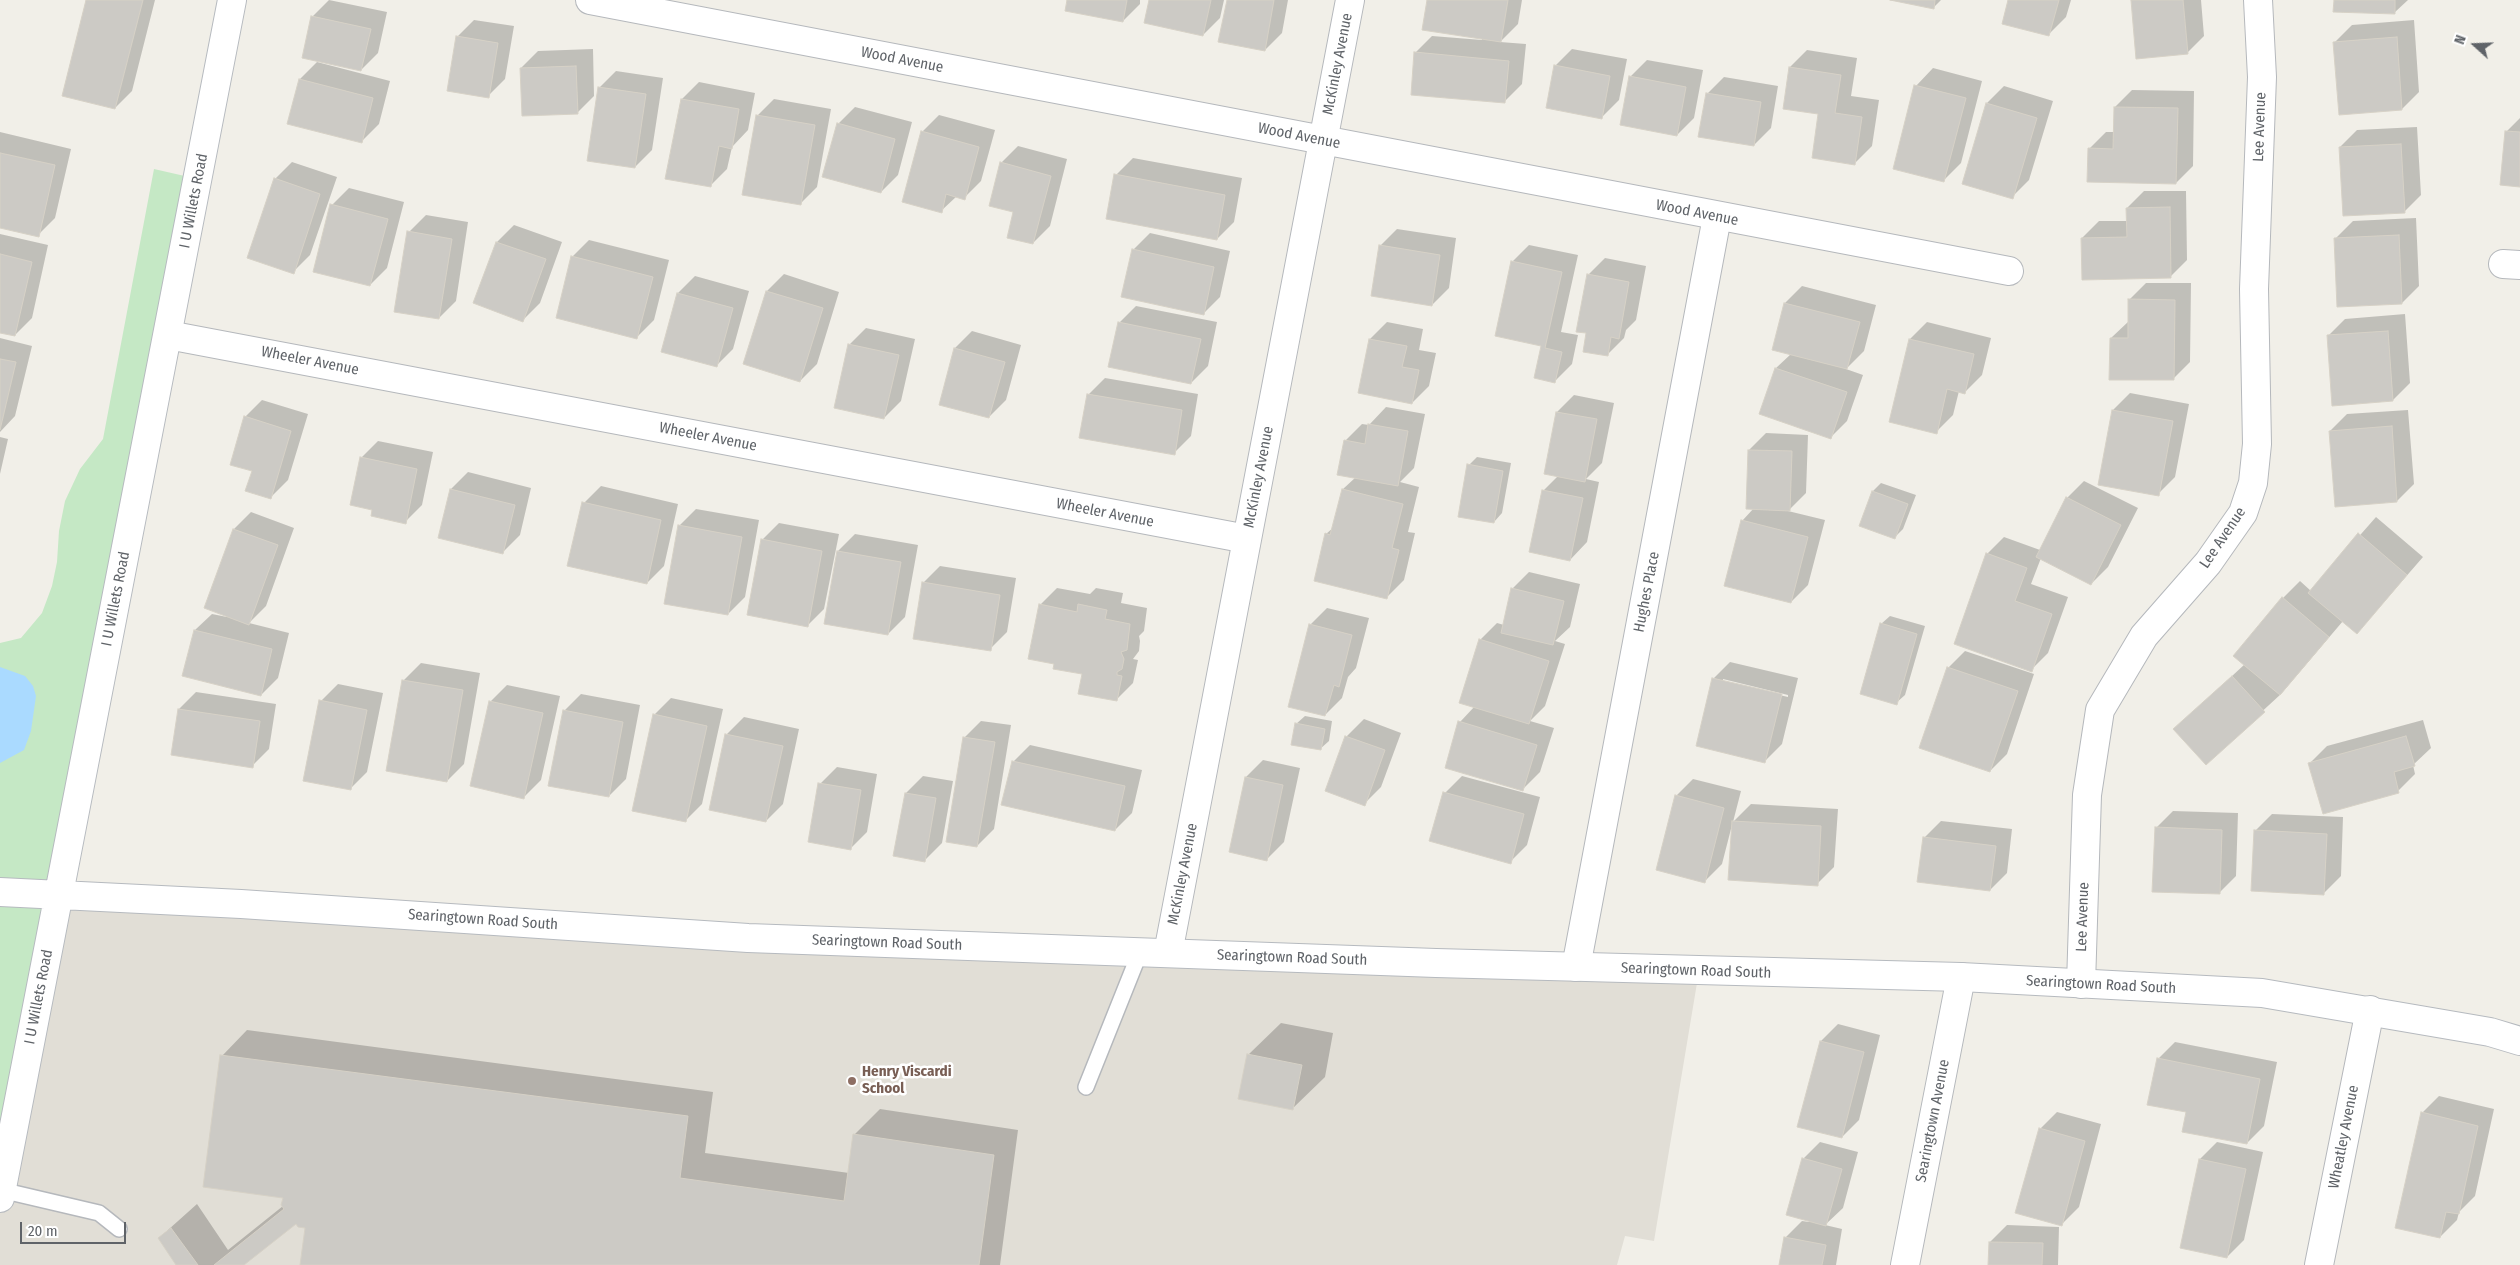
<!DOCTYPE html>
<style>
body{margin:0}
#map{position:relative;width:2520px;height:1265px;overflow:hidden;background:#f1efe8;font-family:"Fira Sans Condensed",sans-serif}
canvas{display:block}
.north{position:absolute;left:2450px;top:20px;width:50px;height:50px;-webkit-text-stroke:4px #fff;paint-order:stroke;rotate:290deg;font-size:14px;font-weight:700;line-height:20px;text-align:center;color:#5f6368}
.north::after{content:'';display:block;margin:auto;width:18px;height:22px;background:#5f6368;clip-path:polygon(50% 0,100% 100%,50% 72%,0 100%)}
.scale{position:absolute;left:20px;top:1222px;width:106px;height:22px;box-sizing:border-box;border:2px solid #5f6368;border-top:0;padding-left:6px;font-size:15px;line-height:18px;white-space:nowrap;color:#5f6368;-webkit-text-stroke:4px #fff;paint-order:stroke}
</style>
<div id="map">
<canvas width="2520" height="1265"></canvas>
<div class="north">N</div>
<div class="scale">20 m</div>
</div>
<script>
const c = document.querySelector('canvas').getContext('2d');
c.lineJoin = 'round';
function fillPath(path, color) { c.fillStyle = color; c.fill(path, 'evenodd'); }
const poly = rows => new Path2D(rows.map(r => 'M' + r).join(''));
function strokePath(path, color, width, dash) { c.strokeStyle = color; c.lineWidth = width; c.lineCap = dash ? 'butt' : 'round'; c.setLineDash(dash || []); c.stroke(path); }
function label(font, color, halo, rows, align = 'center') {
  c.font = font + ' "Fira Sans Condensed",sans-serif'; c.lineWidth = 5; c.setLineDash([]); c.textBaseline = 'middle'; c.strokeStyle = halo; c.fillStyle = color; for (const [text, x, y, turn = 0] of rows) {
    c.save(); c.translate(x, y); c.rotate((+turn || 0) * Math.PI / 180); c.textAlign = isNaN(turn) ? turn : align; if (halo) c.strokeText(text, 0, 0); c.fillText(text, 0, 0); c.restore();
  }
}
const education = poly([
 [59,895,1699,971,1654,1241,1625,1236,1617,1265,0,1265,0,1198]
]);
const green = poly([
 [154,169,189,177,0,1150,0,643,21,638,42,613,52,586,57,562,59,531,65,501,80,469,103,439]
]);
const water = poly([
 [0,667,25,676,33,686,36,696,31,731,24,750,0,763]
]);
const shadow = poly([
 [87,0,155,0,132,91,115,108],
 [329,0,387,12,378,53,361,70,312,17],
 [1068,0,1140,0,1140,4,1123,21],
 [1150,0,1224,0,1220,18,1203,35],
 [1228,0,1288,0,1282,33,1265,50],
 [1428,0,1522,0,1518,24,1500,42,1526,44,1522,84,1505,101,1415,53,1432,36,1482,40,1482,38],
 [1891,0,1941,0,1934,7],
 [2009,0,2071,0,2066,17,2049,34],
 [2133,0,2201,0,2204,36,2187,53],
 [2335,0,2408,0,2394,13],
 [474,20,514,26,505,79,488,96,457,37],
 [2414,20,2419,92,2402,109,2335,42,2352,25],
 [593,49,594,96,577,113,521,68,538,51],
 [1572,49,1627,59,1619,100,1602,117,1555,66],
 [1807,50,1857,58,1851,96,1879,100,1872,146,1855,163,1790,67],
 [1647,60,1703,70,1694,118,1677,135,1630,77],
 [317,62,390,81,379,124,362,141,300,79],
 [1933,68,1982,81,1961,163,1944,180,1916,86],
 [616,71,663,78,652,150,635,167,599,88],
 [1724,77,1778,86,1771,128,1754,145,1707,94],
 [699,82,755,93,748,130,732,147,727,169,710,186,682,99],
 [2004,86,2053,101,2029,180,2012,197,1987,103],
 [2132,90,2194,91,2193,166,2176,183,2089,149,2106,132,2115,132,2115,107],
 [774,99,831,109,817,187,800,204,757,116],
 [855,107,912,122,898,175,881,192,838,124],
 [939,115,995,130,981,181,964,198,957,196,941,211,922,132],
 [2520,118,2520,186,2506,132],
 [2417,127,2421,195,2404,212,2340,147,2357,130],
 [0,132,71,149,55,218,38,235,0,227],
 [1018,146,1067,159,1050,226,1033,243,1015,211,1001,163],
 [1133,158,1242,178,1234,222,1217,239,1116,175],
 [292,162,337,177,310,255,293,272,275,179],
 [349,188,404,202,387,268,370,285,332,205],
 [2144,191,2186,191,2187,260,2170,277,2082,238,2099,221,2128,221,2127,208],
 [426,215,468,222,456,301,439,318,409,232],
 [2416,218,2419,286,2402,303,2336,238,2353,221],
 [514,225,562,242,540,303,523,320,475,303,497,242],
 [1397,229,1456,238,1449,288,1432,305,1380,246],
 [1150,233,1230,251,1220,297,1203,314,1133,250],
 [0,234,48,245,32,318,15,335,0,332],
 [589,240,669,260,654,320,637,337,572,257],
 [1529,245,1578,255,1561,332,1578,335,1572,364,1555,381,1512,262],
 [1605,258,1646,266,1636,320,1626,330,1624,338,1607,355,1588,332,1588,275],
 [784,274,839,292,817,364,800,381,744,363,767,291],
 [695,276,749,291,733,349,716,366,678,293],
 [2146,283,2191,283,2190,362,2173,379,2111,338,2129,321,2129,300],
 [1802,286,1876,305,1864,351,1846,369,1863,375,1847,421,1830,438,1761,414,1776,368,1791,354,1785,303],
 [1136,306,1217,322,1208,366,1191,383,1119,323],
 [2405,314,2410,383,2393,400,2333,405,2328,336,2345,319],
 [1387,322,1423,329,1419,350,1436,353,1429,386,1412,403,1359,392,1370,339],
 [1927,322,1991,338,1982,375,1965,392,1959,391,1953,415,1936,432,1910,339],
 [866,328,915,339,901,401,884,418,849,345],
 [972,331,1021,345,1006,400,989,417,940,404,955,348],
 [0,338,32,346,15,416,0,432],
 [1105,378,1198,394,1191,436,1174,453,1088,395],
 [2130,393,2189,404,2175,477,2158,494,2113,410],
 [1574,395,1614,403,1602,463,1586,479,1599,482,1587,542,1570,560,1543,491,1559,475,1557,412],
 [262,400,308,414,288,480,271,497,254,471,245,417],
 [1386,407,1425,414,1414,468,1400,482,1419,487,1408,532,1415,533,1404,580,1387,597,1326,534,1334,527,1343,489,1356,477,1345,441,1362,424,1369,425],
 [2408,410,2414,484,2397,501,2330,431,2347,414],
 [1766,433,1808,435,1806,493,1788,511,1825,520,1808,585,1791,602,1742,521,1754,508,1749,450],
 [0,437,8,439,0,474],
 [378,441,433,452,422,505,405,522,374,509,361,458],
 [1477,457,1511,463,1502,513,1494,522,1469,465],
 [468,472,531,488,520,535,503,552,451,489],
 [2084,481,2138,508,2108,567,2091,584,2041,558,2031,584,2068,597,2048,653,2031,670,1987,554,2004,537,2040,550,2067,498],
 [1881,483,1916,495,1903,529,1895,537,1861,525,1873,491],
 [601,486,678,504,664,566,647,583,584,503],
 [696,509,759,520,745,597,728,614,679,526],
 [251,512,294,528,266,606,249,623,289,633,278,678,261,695,195,630,212,614,227,617,234,529],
 [2376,517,2423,557,2357,633,2343,621,2281,694,2206,763,2192,713,2245,664,2283,598,2300,581,2311,591],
 [779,523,839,534,824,609,807,626,762,540],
 [855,534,918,545,905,617,888,634,838,551],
 [940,566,1016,578,1007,632,990,649,923,583],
 [1529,572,1580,584,1570,627,1555,641,1565,644,1545,706,1530,721,1554,728,1540,772,1523,789,1460,722,1475,706,1480,640,1497,623,1504,625,1512,589],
 [1057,588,1090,594,1096,588,1123,593,1121,603,1147,608,1144,631,1139,636,1140,641,1139,651,1133,659,1138,660,1133,683,1116,700,1084,673,1055,663,1040,605],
 [1327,608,1369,618,1356,668,1348,677,1342,698,1325,715,1310,625],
 [1890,616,1925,626,1905,695,1896,703,1881,624],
 [1965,651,2034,674,2007,754,1990,771,1948,668],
 [1730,662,1798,678,1782,744,1765,761,1713,679],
 [1723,679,1788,695,1788,697,1723,682],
 [421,663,480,673,464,764,447,781,388,770,404,680],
 [338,684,383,693,367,772,350,789,321,701],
 [507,685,560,696,541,780,524,797,490,702],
 [196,692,276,704,269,749,252,766,173,754,179,709],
 [581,694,640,705,626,779,609,796,564,711],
 [671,698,723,709,702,804,685,821,654,715],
 [1305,716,1332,721,1329,741,1320,749,1296,724],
 [744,717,799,729,783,804,766,821,727,734],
 [1364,719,1401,733,1381,787,1364,804,1327,790,1347,736],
 [2423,720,2431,748,2413,765,2415,774,2398,791,2310,763,2327,746],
 [981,721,1011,725,994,829,977,846,964,738],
 [1030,745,1142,770,1132,813,1115,830,1013,762],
 [1263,760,1300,768,1284,842,1267,859,1246,777],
 [837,767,877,774,867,832,850,849,820,784],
 [923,776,953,781,942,843,925,860,895,855,906,793],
 [1462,776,1540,797,1527,845,1510,862,1445,793],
 [1693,779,1741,791,1733,822,1751,804,1838,809,1834,867,1817,884,1732,825,1722,864,1705,881,1676,796],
 [2173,811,2238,813,2236,876,2219,893,2156,828],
 [2272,814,2343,817,2341,876,2324,893,2255,831],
 [1941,821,2012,829,2007,873,1990,890,1924,838],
 [1281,1023,1333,1033,1325,1077,1292,1109,1248,1055],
 [1838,1024,1880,1035,1859,1120,1842,1137,1821,1041],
 [247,1030,713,1092,705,1153,849,1173,855,1134,880,1109,1018,1130,1000,1265,302,1265,306,1227,296,1222,242,1265,178,1265,159,1238,197,1204,228,1250,283,1206,285,1197,222,1056],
 [2175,1042,2277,1062,2264,1126,2247,1143,2187,1111,2158,1059],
 [2439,1096,2494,1109,2475,1196,2459,1212,2457,1220,2440,1237,2422,1113],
 [2057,1112,2101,1124,2079,1207,2062,1224,2040,1129],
 [1820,1142,1858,1152,1843,1208,1825,1225,1842,1229,1836,1265,1780,1265,1785,1238,1802,1221,1809,1222,1803,1159],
 [2217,1142,2263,1152,2244,1240,2227,1257,2181,1247,2200,1159],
 [2007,1225,2059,1227,2058,1265,1989,1265,1990,1242]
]);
const building = poly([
 [86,0,143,0,115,109,62,96,86,0],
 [1067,0,1127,0,1123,22,1065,11,1067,0],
 [1149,0,1211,0,1203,36,1144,23,1149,0],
 [1227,0,1274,0,1265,51,1218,42,1227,0],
 [1427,0,1508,0,1501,42,1422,30,1427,0],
 [1890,0,1935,0,1934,9,1890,0],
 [2008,0,2059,0,2049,36,2002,24,2008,0],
 [2131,0,2183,0,2188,54,2136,59,2131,0],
 [2334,0,2395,0,2395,14,2333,12,2334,0],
 [311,16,371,29,361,71,302,58,311,16],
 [456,36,498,43,489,98,447,91,456,36],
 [2397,37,2402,110,2339,115,2333,42,2397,37],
 [1414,52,1509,61,1505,103,1411,95,1414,52],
 [1554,65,1610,76,1602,119,1546,108,1554,65],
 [576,66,578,114,522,116,520,68,576,66],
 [1789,67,1841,75,1835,113,1862,117,1855,165,1812,158,1818,114,1783,109,1789,67],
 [1629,76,1686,87,1677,136,1620,125,1629,76],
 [299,79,373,98,362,143,287,124,299,79],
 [1914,85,1966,98,1944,182,1893,169,1914,85],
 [598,87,646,94,635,168,587,161,598,87],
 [1706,93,1761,102,1754,146,1698,137,1706,93],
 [681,99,739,109,732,149,719,146,711,187,665,179,681,99],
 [1986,103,2037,118,2013,199,1962,184,1986,103],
 [2114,107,2178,108,2176,184,2087,182,2088,148,2113,149,2114,107],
 [756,115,815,125,801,205,742,195,756,115],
 [837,123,895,139,881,193,822,177,837,123],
 [921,131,979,147,965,200,946,194,942,213,902,202,921,131],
 [2505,131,2520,132,2520,187,2500,185,2505,131],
 [2401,144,2405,213,2343,216,2339,147,2401,144],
 [0,153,55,165,39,237,0,228,0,153],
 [1000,162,1051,176,1033,244,1007,238,1013,212,989,206,1000,162],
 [1114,174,1225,195,1217,240,1106,219,1114,174],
 [274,178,320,194,294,274,247,258,274,178],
 [330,204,388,219,370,286,313,272,330,204],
 [2170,207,2171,278,2082,280,2081,238,2127,237,2126,208,2170,207],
 [407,231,452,239,439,319,394,312,407,231],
 [2399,235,2402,304,2337,307,2334,238,2399,235],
 [496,242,546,259,523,322,473,303,496,242],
 [1379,245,1440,255,1432,306,1371,296,1379,245],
 [1132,249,1214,267,1204,315,1121,297,1132,249],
 [0,254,32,262,15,336,0,333,0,254],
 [571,256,653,277,637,339,556,318,571,256],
 [1511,261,1562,272,1545,348,1562,352,1555,383,1534,378,1541,346,1495,336,1511,261],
 [1587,274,1629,282,1619,339,1611,337,1608,356,1583,352,1586,333,1576,332,1587,274],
 [766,291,823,308,800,382,743,364,766,291],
 [677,293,733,308,717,367,661,352,677,293],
 [2128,299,2175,300,2174,380,2109,380,2110,338,2128,338,2128,299],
 [1784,303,1860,322,1847,369,1772,350,1784,303],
 [1118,322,1201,339,1191,384,1108,367,1118,322],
 [2388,331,2393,401,2332,406,2327,335,2388,331],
 [1369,339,1407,346,1402,367,1419,370,1412,404,1358,393,1369,339],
 [1909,339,1974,354,1965,394,1947,389,1937,434,1889,422,1909,339],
 [848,344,899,355,884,419,834,408,848,344],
 [954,348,1005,362,989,418,939,405,954,348],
 [0,359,16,362,0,430,0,359],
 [1775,368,1847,392,1831,439,1759,414,1775,368],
 [1087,394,1182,410,1175,455,1079,438,1087,394],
 [2112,410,2173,421,2159,496,2098,485,2112,410],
 [1556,412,1597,419,1585,482,1544,474,1556,412],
 [244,416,291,431,271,499,245,491,252,471,230,465,244,416],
 [1368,424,1408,431,1398,486,1337,475,1344,440,1365,444,1368,424],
 [2392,426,2397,502,2335,507,2329,431,2392,426],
 [1748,450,1792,451,1790,511,1746,509,1748,450],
 [360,457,417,469,406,524,371,516,372,510,350,505,360,457],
 [1467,464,1503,471,1494,523,1458,517,1467,464],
 [450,489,515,505,503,554,438,538,450,489],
 [1342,489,1403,504,1392,548,1399,550,1387,599,1314,581,1325,533,1330,535,1342,489],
 [1542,490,1583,498,1570,561,1529,552,1542,490],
 [1872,491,1908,504,1895,539,1859,526,1872,491],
 [2066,497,2121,525,2091,585,2036,557,2066,497],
 [582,502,661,520,647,584,567,566,582,502],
 [1741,520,1808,537,1791,603,1724,586,1741,520],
 [678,525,742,537,728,615,664,604,678,525],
 [233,529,278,545,249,625,204,608,233,529],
 [2358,533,2407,575,2357,634,2308,593,2358,533],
 [761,539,822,551,808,627,747,615,761,539],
 [837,551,901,562,888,635,824,624,837,551],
 [1986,553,2027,568,2015,601,2052,614,2032,672,1954,644,1986,553],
 [922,582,1000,595,991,651,913,639,922,582],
 [1511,588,1564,601,1553,645,1501,633,1511,588],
 [2282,597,2329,637,2280,695,2233,656,2282,597],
 [1039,604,1077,612,1078,604,1107,610,1105,619,1130,624,1127,650,1121,652,1124,659,1122,669,1117,672,1117,675,1122,676,1117,701,1078,694,1082,674,1053,669,1054,664,1028,659,1039,604],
 [1880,623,1917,634,1897,705,1860,694,1880,623],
 [1309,624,1352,635,1339,687,1334,685,1325,716,1288,707,1309,624],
 [194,630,272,649,261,696,182,676,194,630],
 [1479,639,1549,661,1529,724,1459,703,1479,639],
 [1947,667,2018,691,1990,772,1919,748,1947,667],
 [2232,676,2265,712,2206,765,2173,729,2232,676],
 [1712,678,1782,694,1765,763,1696,746,1712,678],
 [402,680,463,690,447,782,386,771,402,680],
 [319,700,367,710,351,790,303,781,319,700],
 [489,701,543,713,524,799,470,786,489,701],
 [178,709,260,721,253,768,171,755,178,709],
 [563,710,623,722,609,797,548,786,563,710],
 [653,714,707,726,686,822,632,811,653,714],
 [1458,721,1537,745,1523,791,1445,768,1458,721],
 [1295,723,1325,729,1321,750,1291,745,1295,723],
 [725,734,783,746,766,822,709,810,725,734],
 [1345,736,1385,750,1365,806,1325,791,1345,736],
 [2406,736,2415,766,2394,772,2399,793,2323,814,2308,763,2406,736],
 [963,737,995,742,977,847,946,842,963,737],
 [1012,761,1125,786,1115,831,1001,805,1012,761],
 [1245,777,1283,785,1267,861,1229,852,1245,777],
 [818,783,861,790,851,850,808,842,818,783],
 [1443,792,1524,814,1511,864,1429,841,1443,792],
 [905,793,936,798,925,862,893,856,905,793],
 [1675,795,1724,808,1705,883,1656,870,1675,795],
 [1732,821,1821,826,1818,886,1728,880,1732,821],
 [2155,827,2222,830,2220,894,2152,892,2155,827],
 [2254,830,2327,834,2324,895,2251,891,2254,830],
 [1923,837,1996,846,1990,891,1917,882,1923,837],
 [1820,1041,1864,1052,1842,1138,1797,1127,1820,1041],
 [1247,1054,1302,1065,1293,1110,1238,1099,1247,1054],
 [220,1055,688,1116,680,1178,844,1201,853,1134,994,1155,979,1265,300,1265,305,1228,298,1227,296,1224,244,1265,214,1265,284,1209,281,1205,283,1198,203,1187,220,1055],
 [2157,1058,2260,1079,2247,1144,2182,1132,2186,1112,2147,1105,2157,1058],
 [2421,1112,2478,1126,2459,1214,2446,1212,2440,1238,2395,1228,2421,1112],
 [2039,1128,2085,1141,2062,1226,2015,1213,2039,1128],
 [1802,1158,1842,1169,1826,1226,1786,1215,1802,1158],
 [2199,1159,2246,1169,2227,1258,2180,1248,2199,1159],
 [171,1228,198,1265,176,1265,158,1238,171,1228],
 [1784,1237,1826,1245,1822,1265,1779,1265,1784,1237],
 [1989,1242,2043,1243,2042,1265,1988,1265,1989,1242]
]);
const lane = poly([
 [1086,1087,1140,952],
 [1,1190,99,1213,119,1229]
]);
const street = poly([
 [590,0,2009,271],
 [2503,264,2520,265],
 [168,335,1247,539],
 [1168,953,1350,0],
 [1576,967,1717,217],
 [2081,984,2087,795,2100,710,2144,636,2208,563,2243,513,2253,483,2257,444,2254,289,2262,77,2258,0],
 [1905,1265,1961,977],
 [2319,1265,2370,1010]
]);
const secondary = poly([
 [0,892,241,904,748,938,1436,963,1961,977,2262,993,2490,1032,2520,1041],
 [0,1198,232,0]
]);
const markers = [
 [852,1081,5,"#8d6e63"]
];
const streetNames = [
 ["Wood Avenue",902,60,11],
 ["McKinley Avenue",1338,64,-79],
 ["Lee Avenue",2260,127,-88],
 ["Wood Avenue",1299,136,11],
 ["I U Willets Road",194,201,-79],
 ["Wood Avenue",1697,213,11],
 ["Wheeler Avenue",310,361,11],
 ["Wheeler Avenue",708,437,11],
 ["McKinley Avenue",1259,477,-79],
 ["Wheeler Avenue",1105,513,11],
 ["Lee Avenue",2223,538,-56],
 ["Hughes Place",1647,592,-79],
 ["I U Willets Road",116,599,-79],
 ["McKinley Avenue",1183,874,-79],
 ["Lee Avenue",2083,917,-88],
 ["Searingtown Road South",483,920,4],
 ["Searingtown Road South",887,943,2],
 ["Searingtown Road South",1292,958,2],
 ["Searingtown Road South",1696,971,2],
 ["Searingtown Road South",2101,985,3],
 ["I U Willets Road",39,997,-79],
 ["Searingtown Avenue",1933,1121,-79],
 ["Wheatley Avenue",2344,1137,-79]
];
const educationNames = [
 ["Henry Viscardi",862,1072],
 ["School",862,1089]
];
fillPath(education, '#e1ded6');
fillPath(green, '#c5e8c5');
fillPath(water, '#aadaff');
fillPath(shadow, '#0003');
fillPath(building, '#cccac5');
strokePath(building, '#d6d1c6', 1);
strokePath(lane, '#b5b8bc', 18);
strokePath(street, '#b5b8bc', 30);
strokePath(secondary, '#b6babf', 30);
strokePath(lane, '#fff', 15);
strokePath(street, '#fff', 28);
strokePath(secondary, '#fff', 28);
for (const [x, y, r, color] of markers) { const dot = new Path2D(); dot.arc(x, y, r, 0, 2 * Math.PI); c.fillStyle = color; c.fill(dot); strokePath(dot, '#fff', 2); }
label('15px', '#5f6368', '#fff', streetNames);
label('bold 15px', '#785e54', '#fff', educationNames, 'left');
</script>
